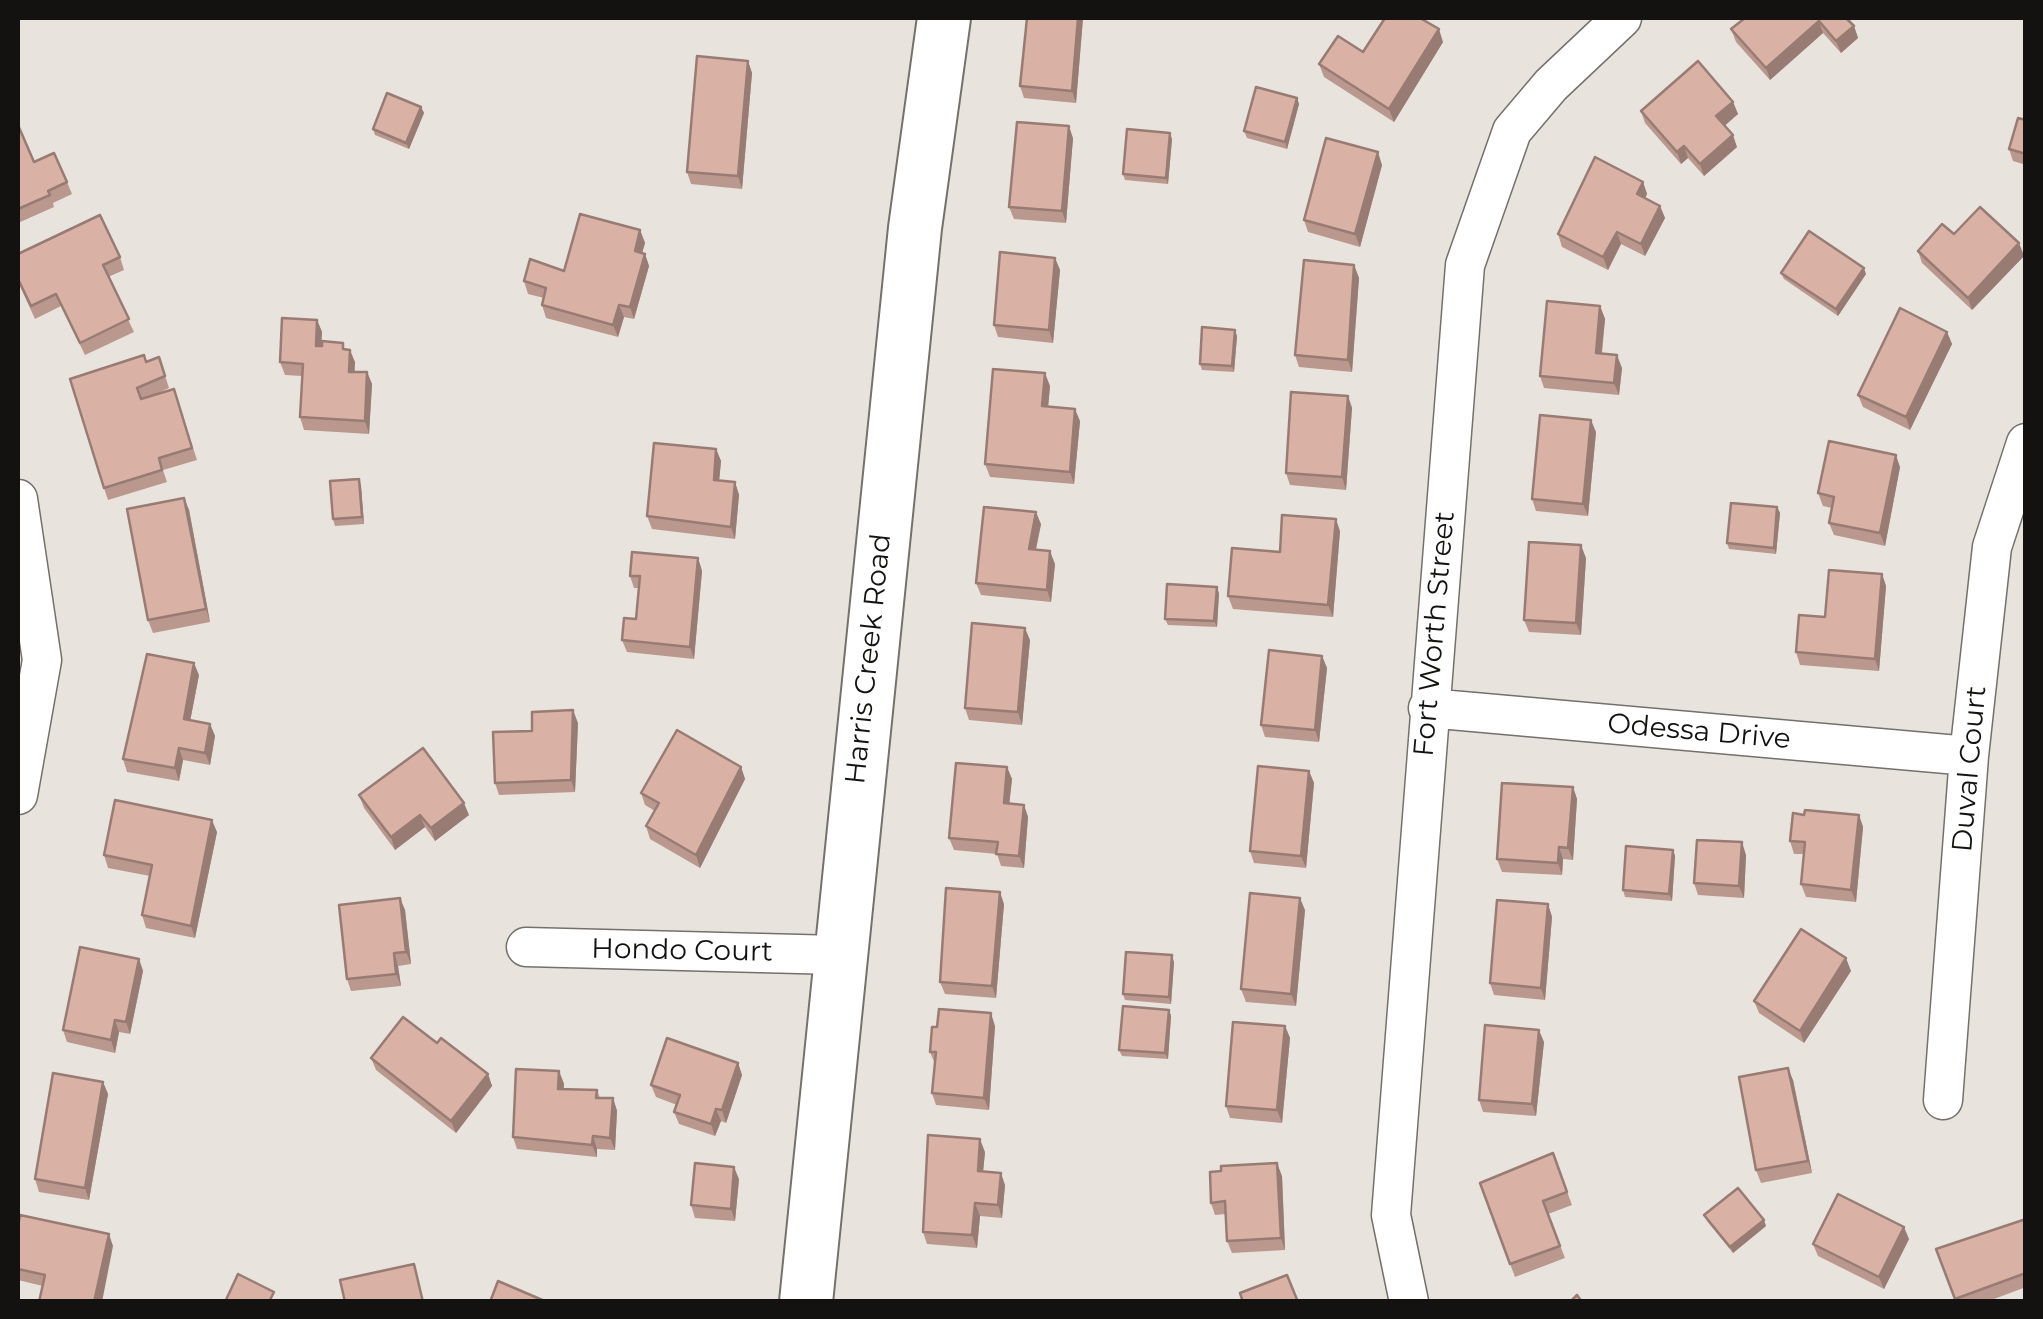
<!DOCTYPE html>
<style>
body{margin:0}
#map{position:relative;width:2043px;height:1319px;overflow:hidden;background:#e8e3dd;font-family:Montserrat,sans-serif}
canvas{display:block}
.frame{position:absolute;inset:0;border:20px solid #141211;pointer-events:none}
</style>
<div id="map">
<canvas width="2043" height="1319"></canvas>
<div class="frame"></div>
</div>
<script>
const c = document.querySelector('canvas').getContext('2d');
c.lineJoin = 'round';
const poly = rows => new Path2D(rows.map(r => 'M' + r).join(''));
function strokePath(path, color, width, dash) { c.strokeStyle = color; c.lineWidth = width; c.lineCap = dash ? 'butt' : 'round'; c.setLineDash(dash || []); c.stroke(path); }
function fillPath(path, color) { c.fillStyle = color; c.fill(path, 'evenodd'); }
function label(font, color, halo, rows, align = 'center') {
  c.font = font + ' Montserrat,sans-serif'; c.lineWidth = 9; c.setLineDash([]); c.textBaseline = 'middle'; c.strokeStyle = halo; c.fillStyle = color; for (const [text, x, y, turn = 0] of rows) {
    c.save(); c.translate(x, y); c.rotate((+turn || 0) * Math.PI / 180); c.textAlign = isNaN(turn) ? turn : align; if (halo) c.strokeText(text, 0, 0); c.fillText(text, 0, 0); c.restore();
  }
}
const street = poly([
 [18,499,42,660,18,795],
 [1428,708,1969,756],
 [526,947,838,955],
 [1943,1100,1969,756,1992,547,2026,443],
 [1409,1302,1391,1215,1465,265,1512,131,1551,85,1622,18]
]);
const secondary = poly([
 [806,1302,915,228,944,18]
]);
const wall = poly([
 [1027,18,1083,18,1076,103,1024,98,1020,86],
 [1846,18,1854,26,1858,38,1841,53,1823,33,1770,80,1736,42,1731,29],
 [1443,42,1394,122,1324,77,1319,64,1363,52],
 [748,61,752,73,742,189,691,184,687,172],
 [1297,98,1299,104,1287,149,1247,138,1244,131],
 [1733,102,1738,114,1724,126,1737,147,1704,176,1688,158,1681,164,1645,123,1641,111],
 [421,107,424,113,409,149,375,135,373,129],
 [2026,120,2026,165,2013,161,2009,149],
 [18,125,34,162,67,182,72,194,53,203,54,207,18,223],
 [1073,138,1066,223,1014,219,1009,207],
 [1172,139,1168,184,1125,180,1123,174],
 [1382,165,1360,247,1308,232,1304,220],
 [1643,182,1647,194,1645,198,1660,206,1665,218,1645,256,1621,244,1608,270,1562,247,1558,234],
 [640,230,645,243,642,253,645,254,649,266,634,319,624,317,618,337,546,318,542,305,544,298,528,294,524,281,564,271],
 [2019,243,2024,256,1972,310,1922,263,1918,251],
 [18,254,120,257,124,270,108,277,134,332,85,355,61,306,35,319,18,282],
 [1055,258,1060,270,1053,343,998,337,994,325],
 [1354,265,1359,278,1352,372,1299,367,1295,355],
 [1781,273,1866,274,1838,316,1784,279],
 [1600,306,1605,319,1602,354,1622,368,1619,395,1544,388,1540,376],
 [317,320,322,332,321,346,345,349,355,362,354,372,367,372,372,384,369,434,304,430,300,417,302,376,285,375,280,362],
 [1947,332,1952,344,1910,430,1863,407,1858,395],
 [1237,336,1234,372,1202,370,1200,364],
 [159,357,169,388,154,395,174,389,197,460,163,470,167,482,108,500,104,488,146,362],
 [1050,386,1048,407,1080,421,1074,484,990,477,985,464],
 [1348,396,1352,408,1346,490,1290,485,1286,473],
 [1596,432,1588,516,1536,511,1532,499],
 [716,449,721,461,719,481,735,482,739,495,735,539,652,529,647,516],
 [1900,467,1885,546,1834,535,1829,523,1832,508,1823,506,1818,493],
 [361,486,364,524,335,526,333,519],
 [184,498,189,510,210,622,153,633,148,620],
 [1777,507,1780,513,1776,554,1729,549,1727,543],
 [1041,524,1036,550,1055,564,1051,602,981,595,976,583],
 [1340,531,1333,617,1233,609,1228,596,1280,552],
 [698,558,702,571,694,659,627,652,622,640,636,619,639,588,634,588,630,576],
 [1586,558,1581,635,1529,632,1524,620],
 [1882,574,1886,586,1879,671,1800,665,1796,652,1825,617],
 [1219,593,1217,627,1168,625,1165,619],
 [1030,640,1022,725,969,720,965,708],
 [1322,656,1327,668,1319,742,1265,737,1261,725],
 [199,675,190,721,210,724,215,736,210,765,183,760,179,781,127,772,123,759],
 [578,723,575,792,499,795,495,783,532,731],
 [741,767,745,779,700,868,650,839,646,826,655,811,645,805,641,793],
 [1007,767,1012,779,1009,804,1024,805,1028,817,1024,868,1001,866,997,854,954,850,949,838],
 [1309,771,1314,783,1306,868,1254,863,1250,851],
 [1573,787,1577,799,1573,860,1563,859,1562,875,1502,872,1497,859],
 [359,795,469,815,435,841,425,827,395,850,364,808],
 [1804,815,1859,815,1863,827,1856,902,1806,897,1801,884,1804,854,1794,854,1790,841],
 [217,832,195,938,146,928,142,915,150,876,108,868,104,855],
 [1673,850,1675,856,1672,901,1625,897,1623,890],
 [1746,855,1744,898,1698,895,1694,883],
 [400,898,405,910,411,964,398,966,401,986,351,991,347,979],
 [1004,904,996,998,945,994,940,982],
 [1548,904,1552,917,1545,1000,1494,995,1490,983],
 [1305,910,1296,1006,1246,1002,1241,989],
 [139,959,143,971,130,1034,119,1032,115,1053,67,1042,63,1030],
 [1174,962,1171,1004,1125,1000,1123,994],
 [1851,971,1804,1043,1759,1013,1754,1001],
 [1169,1010,1171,1016,1168,1059,1122,1056,1119,1050],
 [995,1026,989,1110,936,1105,932,1093,935,1064,930,1052],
 [1285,1026,1290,1038,1282,1123,1230,1118,1226,1106],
 [1544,1042,1536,1116,1483,1112,1479,1100],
 [437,1043,488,1074,492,1086,456,1133,376,1070,371,1058],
 [738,1063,742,1075,726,1123,721,1121,715,1136,679,1124,674,1112,677,1105,656,1097,651,1085],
 [559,1071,564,1084,563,1089,597,1090,600,1098,613,1098,617,1111,615,1150,597,1149,597,1157,517,1149,513,1137],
 [1793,1080,1812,1173,1761,1183,1756,1170],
 [103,1082,108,1094,89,1200,39,1192,35,1179],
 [985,1152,983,1171,1005,1185,1002,1218,980,1216,977,1248,927,1244,923,1232],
 [1553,1153,1572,1205,1548,1214,1565,1258,1515,1277,1480,1183],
 [1221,1171,1282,1176,1285,1250,1232,1253,1227,1241,1226,1214,1215,1215,1211,1203],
 [739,1179,735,1221,695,1218,691,1205],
 [1704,1215,1766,1226,1733,1253,1707,1221],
 [2026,1219,2026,1287,1986,1302,1955,1302,1936,1249],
 [18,1227,113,1246,43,1286,18,1280],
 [1909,1239,1884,1289,1818,1256,1813,1244]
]);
const shadedWall = poly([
 [1078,18,1083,18,1076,103,1072,91],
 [1819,21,1823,33,1770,80,1766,68],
 [1854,26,1858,38,1841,53,1836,41],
 [1439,29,1443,42,1394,122,1389,109],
 [748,61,752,73,742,189,738,176],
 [1297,98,1299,104,1287,149,1285,142],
 [1733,102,1738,114,1721,129,1716,116],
 [421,107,424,113,409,149,406,143],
 [1069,126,1073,138,1066,223,1062,211],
 [1170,133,1172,139,1168,184,1166,178],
 [1733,135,1737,147,1704,176,1700,164],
 [1684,146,1688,158,1681,164,1677,152],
 [1378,152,1382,165,1360,247,1355,234],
 [1643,182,1647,194,1641,206,1637,194],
 [1660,206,1665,218,1645,256,1641,244],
 [640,230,645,243,639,263,635,251],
 [1617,232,1621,244,1608,270,1603,257],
 [2019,243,2024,256,1972,310,1968,298],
 [645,254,649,266,634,319,630,307],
 [1055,258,1060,270,1053,343,1049,330],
 [1354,265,1359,278,1352,372,1348,360],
 [1864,268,1866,274,1838,316,1836,309],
 [619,305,624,317,618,337,613,325],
 [1600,306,1605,319,1600,366,1596,353],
 [317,320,322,332,320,359,316,346],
 [1235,330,1237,336,1234,372,1232,366],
 [1947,332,1952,344,1910,430,1906,417],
 [350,350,355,362,354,384,349,372],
 [1617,355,1622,368,1619,395,1614,383],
 [367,372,372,384,369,434,365,421],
 [1045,373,1050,386,1047,419,1042,406],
 [1348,396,1352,408,1346,490,1342,477],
 [1075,409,1080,421,1074,484,1070,472],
 [1591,420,1596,432,1588,516,1583,504],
 [716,449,721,461,718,493,714,480],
 [1896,455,1900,467,1885,546,1880,533],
 [359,479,361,486,364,524,362,517],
 [735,482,739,495,735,539,731,527],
 [184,498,189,510,210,622,206,609],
 [1777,507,1780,513,1776,554,1774,548],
 [1036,512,1041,524,1033,562,1029,549],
 [1336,519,1340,531,1333,617,1328,605],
 [1581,545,1586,558,1581,635,1576,623],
 [1050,551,1055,564,1051,602,1047,590],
 [698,558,702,571,694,659,690,647],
 [1882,574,1886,586,1879,671,1875,659],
 [1217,587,1219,593,1217,627,1214,621],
 [1025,628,1030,640,1022,725,1018,712],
 [1322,656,1327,668,1319,742,1315,730],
 [194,663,199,675,188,732,184,719],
 [573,710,578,723,575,792,571,780],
 [210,724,215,736,210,765,205,753],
 [179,748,183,760,179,781,175,768],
 [741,767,745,779,700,868,696,855],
 [1007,767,1012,779,1008,816,1004,803],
 [1309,771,1314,783,1306,868,1301,856],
 [1573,787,1577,799,1573,860,1568,848],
 [464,803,469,815,435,841,431,828],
 [1024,805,1028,817,1024,868,1019,856],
 [420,815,425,827,395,850,391,837],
 [1859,815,1863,827,1856,902,1851,890],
 [212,820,217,832,195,938,191,926],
 [1742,842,1746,855,1744,898,1739,886],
 [1559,847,1563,859,1562,875,1558,863],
 [1673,850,1675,856,1672,901,1669,894],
 [1000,892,1004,904,996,998,992,986],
 [400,898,405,910,411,964,406,952],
 [1300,898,1305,910,1296,1006,1291,994],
 [1548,904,1552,917,1545,1000,1541,988],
 [394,953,398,966,401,986,396,974],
 [1172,955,1174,962,1171,1004,1169,997],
 [1846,958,1851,971,1804,1043,1800,1031],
 [139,959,143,971,130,1034,126,1022],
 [1169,1010,1171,1016,1168,1059,1165,1053],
 [991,1013,995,1026,989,1110,984,1098],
 [115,1020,119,1032,115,1053,111,1040],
 [1285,1026,1290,1038,1282,1123,1277,1110],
 [1539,1030,1544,1042,1536,1116,1532,1104],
 [738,1063,742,1075,726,1123,722,1110],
 [1788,1068,1793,1080,1812,1173,1808,1161],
 [559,1071,564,1084,563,1101,558,1089],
 [488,1074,492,1086,456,1133,451,1121],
 [103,1082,108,1094,89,1200,85,1188],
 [613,1098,617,1111,615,1150,610,1138],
 [716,1109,721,1121,715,1136,711,1124],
 [593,1136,597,1149,597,1157,592,1145],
 [980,1139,985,1152,982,1183,978,1171],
 [1277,1163,1282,1176,1285,1250,1281,1238],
 [734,1167,739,1179,735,1221,731,1209],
 [1001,1173,1005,1185,1002,1218,998,1205],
 [975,1203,980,1216,977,1248,972,1235],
 [1764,1220,1766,1226,1733,1253,1730,1247],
 [1904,1227,1909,1239,1884,1289,1879,1277],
 [109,1234,113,1246,102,1302,94,1302]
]);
const building = poly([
 [1027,18,1078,18,1072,91,1020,86,1027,18],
 [1385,18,1420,18,1439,29,1389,109,1319,64,1338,36,1363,52,1385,18],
 [1745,18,1846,18,1854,26,1836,41,1819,21,1766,68,1731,29,1745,18],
 [697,56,748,61,738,176,687,172,697,56],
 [1698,61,1733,102,1716,116,1733,135,1700,164,1684,146,1677,152,1641,111,1698,61],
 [1256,87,1297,98,1285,142,1244,131,1256,87],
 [387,93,421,107,406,143,373,129,387,93],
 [2018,118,2026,120,2026,154,2009,149,2018,118],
 [1017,122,1069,126,1062,211,1009,207,1017,122],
 [18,125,34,162,54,153,67,182,48,191,50,195,18,209,18,125],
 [1127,129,1170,133,1166,178,1123,174,1127,129],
 [1326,138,1378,152,1355,234,1304,220,1326,138],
 [1595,157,1643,182,1637,194,1660,206,1641,244,1617,232,1603,257,1558,234,1595,157],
 [1980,207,2019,243,1968,298,1918,251,1942,224,1954,234,1980,207],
 [580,214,640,230,635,251,645,254,630,307,619,305,613,325,542,305,546,288,524,281,530,259,564,271,580,214],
 [100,215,120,257,103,265,129,319,80,343,56,294,31,306,18,279,18,254,100,215],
 [1809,231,1864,268,1836,309,1781,273,1809,231],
 [1000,252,1055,258,1049,330,994,325,1000,252],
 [1304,260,1354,265,1348,360,1295,355,1304,260],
 [1547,301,1600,306,1596,353,1617,355,1614,383,1540,376,1547,301],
 [1900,308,1947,332,1906,417,1858,395,1900,308],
 [282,318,317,320,316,346,322,346,322,341,343,343,343,349,350,350,349,372,367,372,365,421,300,417,303,364,280,362,282,318],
 [1202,327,1235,330,1232,366,1200,364,1202,327],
 [144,355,146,362,159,357,165,376,137,388,141,399,174,389,192,448,159,458,162,470,104,488,70,379,144,355],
 [993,369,1045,373,1042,406,1075,409,1070,472,985,464,993,369],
 [1291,392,1348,396,1342,477,1286,473,1291,392],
 [1540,415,1591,420,1583,504,1532,499,1540,415],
 [1829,441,1896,455,1880,533,1829,523,1834,497,1818,493,1829,441],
 [654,443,716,449,714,480,735,482,731,527,647,516,654,443],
 [359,479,362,517,333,519,330,481,359,479],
 [184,498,206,609,148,620,127,509,184,498],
 [1731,503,1777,507,1774,548,1727,543,1731,503],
 [984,507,1036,512,1029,549,1050,551,1047,590,976,583,984,507],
 [1282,515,1336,519,1328,605,1228,596,1232,548,1280,552,1282,515],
 [1529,542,1581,545,1576,623,1524,620,1529,542],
 [632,552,698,558,690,647,622,640,624,618,636,619,640,576,630,576,632,552],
 [1829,570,1882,574,1875,659,1796,652,1799,615,1825,617,1829,570],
 [1167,584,1217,587,1214,621,1165,619,1167,584],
 [972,623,1025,628,1018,712,965,708,972,623],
 [1269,650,1322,656,1315,730,1261,725,1269,650],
 [147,654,194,663,184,719,210,724,205,753,179,748,175,768,123,759,147,654],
 [573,710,571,780,495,783,493,732,532,731,532,712,573,710],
 [677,730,741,767,696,855,646,826,659,803,641,793,677,730],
 [423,748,464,803,431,828,420,815,391,837,359,795,423,748],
 [956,763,1007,767,1004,803,1024,805,1019,856,996,854,998,842,949,838,956,763],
 [1258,766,1309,771,1301,856,1250,851,1258,766],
 [1502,783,1573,787,1568,848,1559,847,1558,863,1497,859,1502,783],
 [115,800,212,820,191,926,142,915,152,865,104,855,115,800],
 [1805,810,1859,815,1851,890,1801,884,1805,842,1790,841,1793,813,1804,815,1805,810],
 [1697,840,1742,842,1739,886,1694,883,1697,840],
 [1626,846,1673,850,1669,894,1623,890,1626,846],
 [946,888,1000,892,992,986,940,982,946,888],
 [1250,893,1300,898,1291,994,1241,989,1250,893],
 [400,898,406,952,394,953,396,974,347,979,339,905,400,898],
 [1497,900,1548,904,1541,988,1490,983,1497,900],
 [1801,929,1846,958,1800,1031,1754,1001,1801,929],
 [80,947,139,959,126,1022,115,1020,111,1040,63,1030,80,947],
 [1126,952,1172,955,1169,997,1123,994,1126,952],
 [1123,1006,1169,1010,1165,1053,1119,1050,1123,1006],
 [939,1009,991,1013,984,1098,932,1093,936,1052,930,1052,932,1027,937,1027,939,1009],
 [403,1017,437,1043,441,1038,488,1074,451,1121,371,1058,403,1017],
 [1233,1022,1285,1026,1277,1110,1226,1106,1233,1022],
 [1485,1025,1539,1030,1532,1104,1479,1100,1485,1025],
 [667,1038,738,1063,722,1110,716,1109,711,1124,674,1112,680,1095,651,1085,667,1038],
 [1788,1068,1808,1161,1756,1170,1739,1077,1788,1068],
 [516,1069,559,1071,558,1089,597,1090,596,1098,613,1098,610,1138,593,1136,592,1145,513,1137,516,1069],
 [53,1073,103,1082,85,1188,35,1179,53,1073],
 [928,1135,980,1139,978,1171,1001,1173,998,1205,975,1203,972,1235,923,1232,928,1135],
 [1553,1153,1567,1192,1543,1201,1560,1246,1510,1264,1480,1183,1553,1153],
 [695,1163,734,1167,731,1209,691,1205,695,1163],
 [1277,1163,1281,1238,1227,1241,1225,1201,1211,1203,1210,1172,1221,1171,1221,1166,1277,1163],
 [1738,1188,1764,1220,1730,1247,1704,1215,1738,1188],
 [1838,1194,1904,1227,1879,1277,1813,1244,1838,1194],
 [20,1215,109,1234,94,1302,39,1302,45,1275,18,1269,18,1227,20,1215],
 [2026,1219,2026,1273,1955,1299,1936,1249,2026,1219],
 [414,1264,423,1302,345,1302,340,1280,414,1264],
 [238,1274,274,1292,269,1302,225,1302,238,1274],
 [1287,1275,1298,1302,1243,1302,1240,1293,1287,1275],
 [498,1281,547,1302,490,1302,498,1281],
 [1577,1295,1582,1302,1570,1302,1577,1295]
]);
const streetNames = [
 ["Fort Worth Street",1435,634,-85],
 ["Harris Creek Road",869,659,-84],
 ["Odessa Drive",1699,732,5],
 ["Duval Court",1970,769,-85],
 ["Hondo Court",682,951,1]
];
strokePath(street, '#74706b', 41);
strokePath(secondary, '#74706b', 56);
strokePath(street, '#fff', 38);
strokePath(secondary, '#fff', 52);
fillPath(wall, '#bb988e');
fillPath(shadedWall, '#987c74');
fillPath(building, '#d9b1a5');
strokePath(building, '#987c74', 2.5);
label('28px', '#141211', '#fff', streetNames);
</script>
